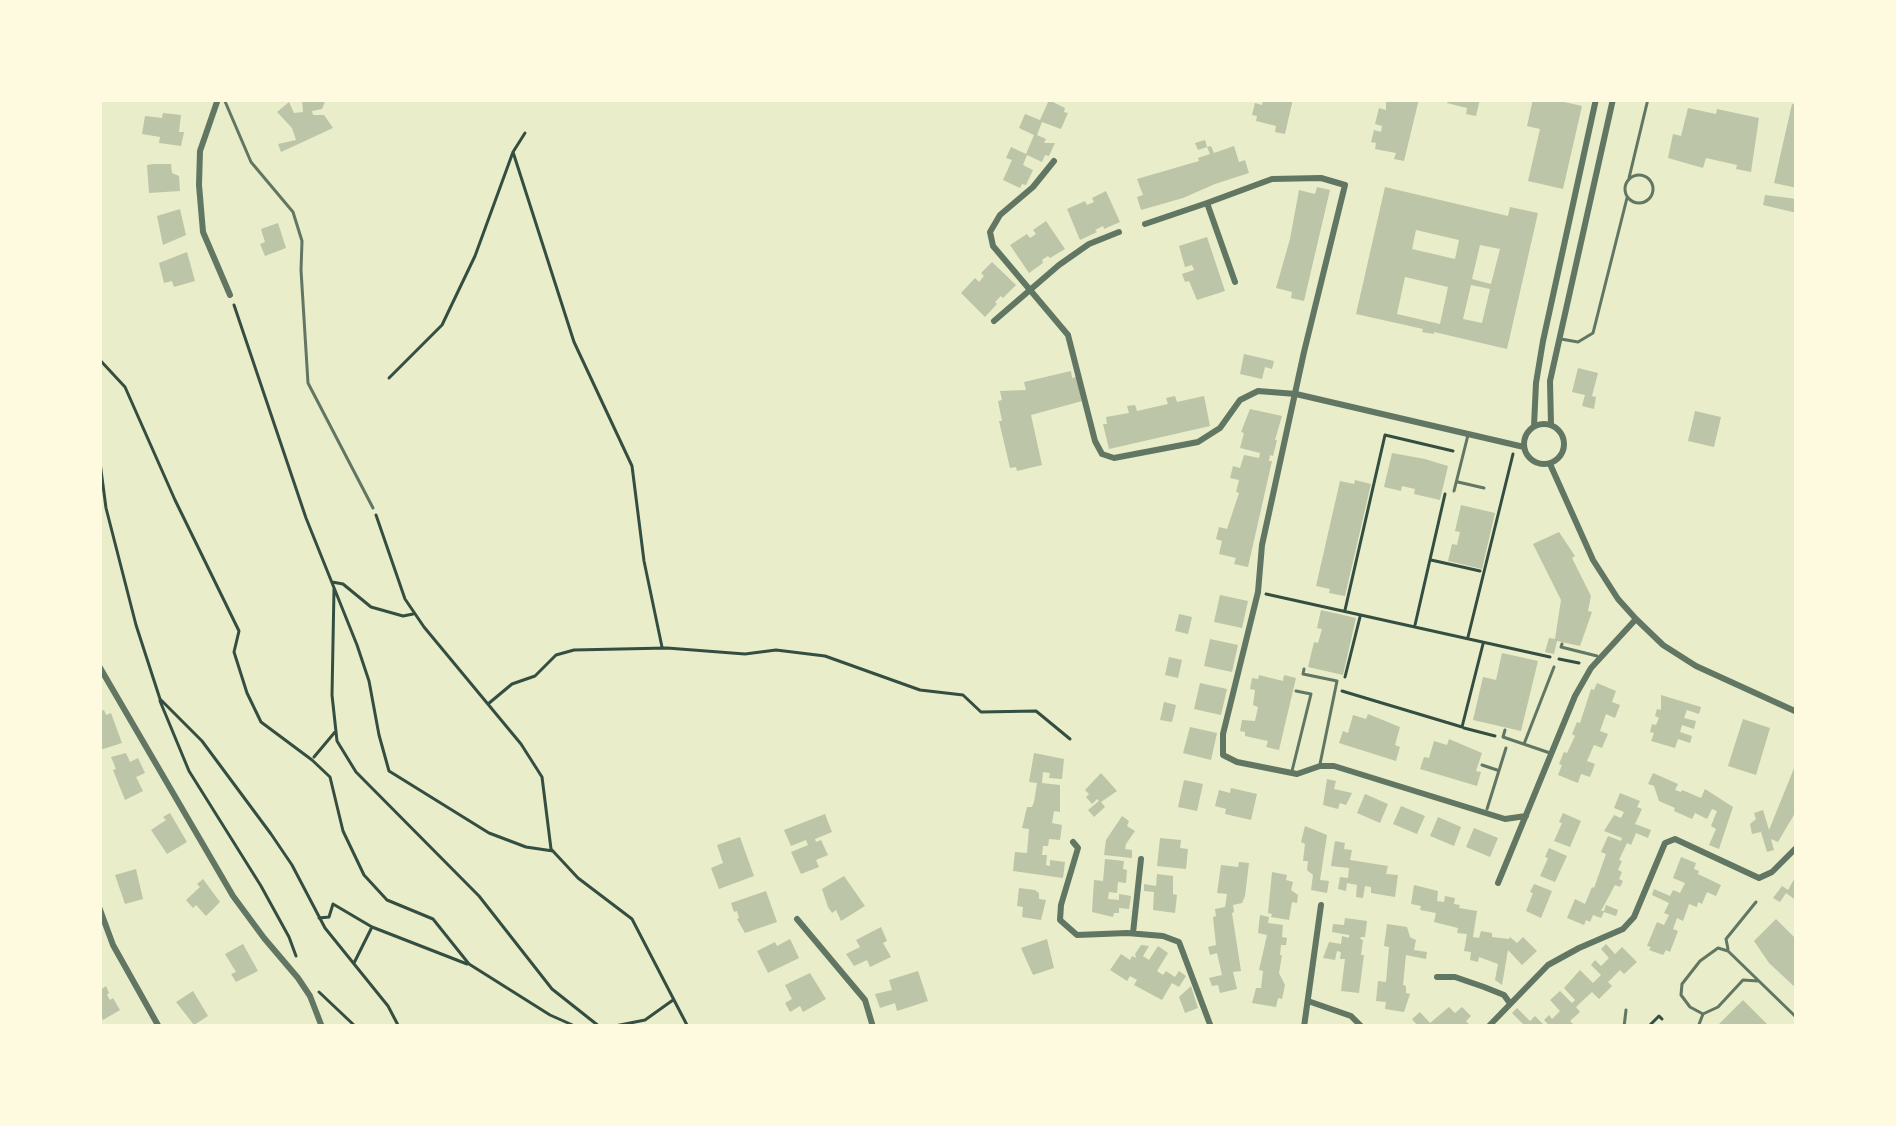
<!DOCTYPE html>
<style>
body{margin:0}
#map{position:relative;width:1896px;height:1126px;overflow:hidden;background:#e9edc9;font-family:"DM Sans",sans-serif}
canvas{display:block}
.frame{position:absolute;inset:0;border:102px solid #fefae0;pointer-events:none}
</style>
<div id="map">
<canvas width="1896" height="1126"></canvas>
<div class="frame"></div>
</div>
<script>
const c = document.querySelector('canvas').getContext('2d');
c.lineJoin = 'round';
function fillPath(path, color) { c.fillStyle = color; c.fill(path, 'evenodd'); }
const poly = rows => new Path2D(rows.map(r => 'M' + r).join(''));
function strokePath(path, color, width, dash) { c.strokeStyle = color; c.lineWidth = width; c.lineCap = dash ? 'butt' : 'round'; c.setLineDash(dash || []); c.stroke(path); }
const building = poly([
 [302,99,326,99,322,109,312,111,313,115,324,115,333,128,281,152,278,144,296,140,292,128,277,112,289,102,294,113,303,112],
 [1263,99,1293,99,1285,134,1275,132,1276,126,1256,121,1257,116,1252,115,1255,103,1262,105],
 [1386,99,1419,99,1404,161,1394,159,1396,153,1375,149,1376,143,1371,142,1374,130,1381,132,1382,126,1375,124,1379,108,1386,110],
 [1448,99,1480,99,1476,116,1466,114,1467,108,1447,103],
 [1533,99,1551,99,1582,106,1563,189,1528,181,1540,129,1527,126],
 [1049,100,1065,108,1064,112,1068,113,1061,129,1042,122,1037,135,1046,139,1044,143,1055,143,1049,156,1045,155,1042,162,1027,155,1023,165,1033,170,1026,185,1022,184,1020,188,1003,180,1012,160,1006,158,1011,147,1026,154,1034,135,1019,128,1025,114,1040,120],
 [1792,104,1797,105,1797,188,1774,183],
 [1688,108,1716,114,1717,109,1759,118,1751,172,1736,169,1737,165,1706,158,1703,168,1668,158,1673,134,1681,136],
 [163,113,181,115,179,132,184,132,181,146,159,143,160,137,142,134,145,116,162,118],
 [1205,140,1207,147,1211,146,1214,153,1234,146,1239,162,1245,160,1249,173,1215,184,1183,198,1141,210,1137,197,1143,195,1137,179,1199,161,1198,158,1210,154,1207,147,1198,150,1195,143],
 [153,164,171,164,172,173,179,176,180,191,149,193,147,165],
 [1317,187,1330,190,1304,301,1291,298,1292,292,1276,288,1290,239,1299,190,1315,194],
 [1385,187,1508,216,1510,207,1538,213,1507,349,1434,332,1434,334,1422,332,1423,329,1356,314],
 [1416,230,1459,240,1455,259,1412,249],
 [1480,245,1500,249,1491,284,1472,279],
 [1405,277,1448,287,1440,324,1397,314],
 [1471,285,1490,289,1482,323,1463,319],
 [1106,191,1120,222,1104,229,1103,226,1095,230,1097,232,1080,240,1067,209,1085,201,1087,205,1094,202,1092,198],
 [1765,195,1797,199,1797,213,1763,205],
 [180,209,186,235,163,245,157,216],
 [1046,221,1065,249,1050,258,1048,256,1042,260,1043,263,1029,273,1010,245,1027,234,1030,238,1036,234,1033,230],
 [278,223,286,248,265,256,260,244,265,242,261,229],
 [1207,237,1225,291,1197,300,1189,281,1185,282,1182,274,1194,270,1192,265,1185,267,1179,246],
 [187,252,195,281,174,287,172,281,164,283,159,263],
 [992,262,1016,285,1003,298,1001,296,995,302,997,304,985,317,961,293,975,278,979,282,984,276,981,273],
 [1244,354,1274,361,1272,369,1265,367,1262,379,1240,374],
 [1578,368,1598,373,1592,396,1596,397,1594,409,1582,406,1585,395,1572,392],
 [1071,371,1072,378,1076,377,1082,401,1031,415,1042,465,1017,471,1016,467,1010,468,999,421,1002,421,998,401,1002,400,1000,391,1026,390,1024,382],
 [1175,396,1177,402,1204,396,1210,426,1109,449,1103,424,1107,424,1106,417,1129,413,1127,406,1135,405,1137,411,1168,404,1166,398],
 [1250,409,1282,416,1275,440,1277,440,1273,456,1270,455,1269,461,1272,461,1248,567,1234,564,1236,558,1219,554,1222,541,1216,539,1219,527,1227,529,1239,493,1236,492,1239,480,1230,478,1233,466,1240,468,1244,455,1259,458,1260,453,1240,448,1244,433,1241,432],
 [1695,411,1721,417,1714,447,1688,441],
 [1392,453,1425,459,1448,466,1440,500,1414,494,1415,489,1402,486,1401,491,1384,487],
 [1355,480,1371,484,1345,596,1329,593,1330,589,1316,586,1340,481,1354,484],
 [1461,505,1495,513,1482,569,1448,561,1452,544,1457,545,1460,532,1455,531],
 [1559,532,1575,556,1572,558,1591,596,1588,611,1592,612,1580,646,1557,641,1554,654,1545,652,1549,638,1555,639,1561,600,1533,544],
 [1220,595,1248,601,1242,628,1214,622],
 [1321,610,1356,618,1343,675,1308,667,1314,642,1318,643,1322,629,1317,628],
 [1179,614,1192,617,1188,634,1175,631],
 [1210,639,1238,645,1232,672,1204,666],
 [1502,653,1538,661,1521,731,1473,720,1483,677,1496,680],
 [1169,657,1182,660,1178,678,1165,675],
 [1259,675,1283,681,1284,675,1296,678,1279,750,1266,747,1268,741,1245,736,1245,732,1240,731,1242,720,1255,721,1258,707,1253,705,1255,690,1250,689,1252,678,1258,679],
 [1200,683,1227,689,1221,715,1194,709],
 [1597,683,1616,691,1612,702,1620,705,1615,718,1606,714,1600,731,1608,734,1602,748,1594,745,1587,761,1595,764,1590,777,1581,774,1578,783,1558,775,1562,765,1559,764,1564,752,1567,753,1575,736,1572,734,1577,722,1580,723,1591,689,1594,690],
 [1661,695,1701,707,1699,714,1687,710,1684,718,1696,721,1694,729,1682,725,1680,732,1692,736,1690,743,1678,739,1675,748,1651,741,1654,733,1650,732,1652,724,1656,725,1659,718,1655,716,1657,709,1661,710],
 [1164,702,1176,705,1172,722,1160,720],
 [104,710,106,715,111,713,122,743,100,750,99,712],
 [1368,714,1400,727,1395,745,1400,747,1396,761,1339,743,1343,731,1348,733,1353,715,1366,719],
 [1743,719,1770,728,1756,775,1728,766],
 [1190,727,1217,733,1211,760,1183,753],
 [1449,739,1482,753,1476,771,1481,772,1477,786,1420,769,1424,757,1429,758,1434,741,1447,745],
 [126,753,130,762,138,758,145,773,136,777,143,791,125,800,113,770,116,769,111,757],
 [1034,753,1064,759,1062,779,1049,778,1050,773,1043,772,1042,783,1060,785,1060,812,1054,811,1052,823,1062,825,1060,840,1049,839,1048,846,1043,846,1042,855,1047,855,1046,865,1050,866,1050,860,1065,862,1063,878,1013,871,1015,852,1027,853,1029,829,1022,828,1027,807,1032,807,1034,802,1037,783,1029,782],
 [1797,761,1797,814,1795,813,1778,842,1771,839,1774,850,1767,852,1761,832,1752,834,1750,824,1756,819,1754,813,1763,810,1769,830],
 [1101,773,1117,791,1101,802,1105,807,1094,817,1088,810,1099,801,1097,799,1092,804,1086,797,1089,794,1085,790],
 [1653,773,1678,784,1675,790,1681,792,1682,790,1701,798,1705,789,1733,807,1719,849,1709,845,1716,829,1711,826,1717,811,1712,809,1707,819,1695,813,1692,819,1674,811,1675,808,1659,801,1654,786,1648,784],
 [1327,779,1336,781,1334,789,1352,793,1346,805,1340,803,1338,809,1323,805],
 [1184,780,1203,784,1197,811,1178,807],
 [1231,788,1257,794,1251,820,1225,814,1226,809,1215,806,1219,790,1230,793],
 [1620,793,1640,801,1637,807,1642,809,1635,824,1651,830,1648,838,1636,833,1631,845,1627,843,1619,860,1622,861,1618,870,1622,872,1619,879,1623,881,1620,887,1615,885,1601,911,1604,911,1606,905,1618,910,1616,916,1604,912,1601,918,1593,915,1590,922,1586,920,1584,925,1567,918,1575,899,1585,904,1592,887,1594,888,1606,854,1601,852,1608,836,1621,841,1622,838,1604,831,1614,815,1621,818,1624,812,1614,808],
 [1365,794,1388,804,1380,823,1357,813],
 [1401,806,1425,816,1417,834,1393,824],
 [170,813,187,842,167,854,151,830,166,820,163,817],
 [1563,813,1581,821,1570,847,1554,841,1562,823,1559,822],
 [825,814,832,832,815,839,816,842,821,840,828,855,816,860,819,867,801,874,791,852,808,845,806,840,791,846,784,830],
 [1122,816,1129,821,1127,826,1135,831,1126,844,1125,849,1132,850,1132,858,1104,855,1106,840],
 [1438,817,1461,827,1454,846,1430,836],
 [1305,826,1327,835,1320,880,1329,881,1327,893,1311,890,1313,875,1307,870,1308,861,1303,861,1305,844,1301,842],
 [1474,828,1498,838,1490,857,1466,847],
 [740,837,754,876,719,889,711,868,723,863,717,845],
 [1160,838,1181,840,1180,848,1188,849,1186,869,1157,866],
 [1335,841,1345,843,1344,849,1352,850,1350,860,1388,866,1386,874,1398,875,1395,897,1371,893,1371,887,1365,886,1363,898,1356,897,1357,885,1347,883,1346,891,1338,889,1340,877,1348,878,1349,868,1331,866],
 [1549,848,1567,856,1555,882,1540,876,1548,858,1545,857],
 [1681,857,1696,863,1694,869,1699,871,1698,874,1721,885,1716,896,1707,892,1702,904,1698,902,1697,907,1689,904,1683,921,1677,918,1673,929,1678,931,1670,952,1666,950,1663,955,1649,950,1651,947,1647,946,1657,922,1664,925,1669,915,1664,913,1669,903,1652,895,1654,889,1670,896,1673,890,1680,893,1685,883,1673,878],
 [1105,859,1124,861,1123,869,1127,870,1126,883,1118,882,1117,893,1109,892,1108,899,1119,900,1119,894,1131,896,1129,909,1119,908,1119,913,1114,913,1113,917,1092,912,1094,880,1103,881],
 [1239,862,1249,863,1245,896,1242,903,1233,905,1234,912,1232,913,1241,971,1233,972,1237,989,1220,993,1218,985,1212,986,1209,978,1222,975,1217,953,1210,955,1208,947,1216,945,1213,917,1216,916,1215,909,1225,907,1227,894,1217,893,1221,865,1238,867],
 [136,869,143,899,125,904,115,875],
 [1272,872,1287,875,1286,880,1293,882,1291,890,1298,895,1297,903,1292,902,1289,920,1271,917,1272,914,1268,913],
 [1157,874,1173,876,1173,894,1177,895,1175,913,1153,910,1154,892,1144,891,1144,884,1156,886],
 [1797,874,1797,901,1786,893,1780,902,1773,898,1782,886,1788,890],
 [844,876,865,906,841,921,836,910,832,913,828,907,822,889],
 [203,879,220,902,206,916,196,905,193,908,186,900,200,887,197,884],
 [1534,884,1552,891,1541,918,1526,911,1533,893,1530,892],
 [1414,885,1438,891,1437,901,1444,902,1445,896,1455,898,1454,904,1460,905,1459,908,1477,911,1473,937,1479,938,1481,931,1492,933,1492,937,1509,939,1510,937,1517,943,1523,937,1537,951,1522,965,1508,950,1502,985,1495,980,1498,964,1479,957,1478,962,1470,960,1471,952,1464,951,1467,934,1457,933,1458,928,1434,922,1436,913,1420,910,1421,906,1411,904],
 [1019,888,1035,890,1039,893,1039,899,1046,900,1041,920,1022,917,1023,907,1017,906],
 [766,891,777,922,745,933,737,919,739,918,737,911,734,912,731,903],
 [1260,915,1269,917,1268,923,1283,925,1282,937,1287,938,1286,945,1281,945,1280,955,1282,955,1279,973,1285,985,1282,999,1278,998,1276,1007,1252,1003,1256,988,1261,988,1263,971,1259,970,1267,935,1258,933],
 [1345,918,1367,921,1365,937,1361,937,1360,939,1363,940,1361,955,1364,955,1359,993,1341,991,1345,959,1340,959,1341,952,1337,951,1335,960,1323,958,1329,942,1341,944,1342,936,1349,938,1349,935,1332,932,1333,924,1344,925],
 [1776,919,1797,940,1797,989,1769,963,1754,941],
 [1387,924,1407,927,1410,937,1416,940,1414,950,1427,952,1426,959,1406,955,1403,985,1406,986,1406,993,1410,994,1404,1012,1385,1009,1386,1002,1376,1001,1378,981,1386,982,1389,947,1384,946],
 [881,927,887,941,883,943,891,957,870,967,867,960,854,966,846,954,860,947,856,940],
 [790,939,799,958,768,973,757,951,775,942,777,946],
 [1047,939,1054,968,1033,975,1021,948],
 [243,944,258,971,236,982,231,974,236,972,225,954],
 [1606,944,1615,954,1622,947,1637,962,1624,974,1620,970,1608,982,1612,986,1599,999,1592,992,1579,1004,1576,1007,1580,1012,1570,1021,1573,1024,1570,1027,1551,1027,1544,1020,1549,1015,1552,1019,1560,1011,1550,1000,1560,991,1572,1003,1575,1000,1564,988,1580,970,1593,983,1601,975,1591,965,1595,960,1601,966,1609,958,1601,949],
 [1141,945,1149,946,1143,956,1149,960,1158,946,1168,953,1157,971,1163,975,1166,971,1175,977,1179,971,1186,976,1179,987,1172,983,1162,1000,1134,985,1137,980,1130,976,1127,981,1110,970,1121,954,1130,960,1132,956,1136,958,1135,954],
 [918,971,928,1001,897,1011,895,1003,880,1008,875,994,892,990,889,980],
 [810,973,826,999,803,1012,800,1006,790,1012,785,1003,792,999,785,985],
 [106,986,109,993,107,995,110,1000,113,998,120,1010,103,1020,99,1012,99,991],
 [1191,986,1198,1008,1185,1013,1179,997],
 [193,991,208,1016,194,1025,176,1002],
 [1743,1000,1770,1027,1716,1027],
 [1449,1007,1455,1013,1462,1007,1471,1016,1466,1021,1472,1027,1415,1027,1417,1025,1412,1019,1420,1012,1430,1023],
 [1517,1008,1530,1021,1535,1016,1546,1027,1526,1027,1512,1013]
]);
const path = poly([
 [513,152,574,342,632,466,644,561,662,647],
 [234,305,306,518,357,645,369,681,379,735,389,771,489,833,526,847,553,851],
 [99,359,125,387,175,500,239,631,234,652,247,693,261,722,312,760,330,777,343,831,364,875,387,900,433,919,469,964,550,1015,577,1027],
 [389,378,442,325,475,256,513,152,525,133],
 [99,455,106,508,136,625,160,699,202,741,271,834,292,865,325,928,388,1006,399,1027],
 [376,515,405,599,424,627,521,744,542,777,551,849,578,878,632,919,688,1027],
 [1431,560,1480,571],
 [332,582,343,584,371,607,403,616,413,614],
 [334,589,332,695,337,741,356,772,479,896,552,989,600,1027],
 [1266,594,1550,657],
 [1345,610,1385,435,1453,451],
 [1415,625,1445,494],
 [1468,637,1513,454],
 [1559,659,1579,663],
 [1345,677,1360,617],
 [1342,691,1462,727,1483,644],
 [160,701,189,771,261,886,289,937,296,956],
 [488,704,512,684,535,676,556,655,574,650,667,648,745,654,776,650,825,656,920,690,963,695,981,712,1036,711,1070,739],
 [1464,728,1495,736],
 [314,757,335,732],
 [319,918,329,917,333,904,372,927,467,964],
 [354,963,371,929],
 [319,992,356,1027],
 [610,1027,645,1020,673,1000],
 [1648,1027,1659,1016,1662,1019]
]);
const service = poly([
 [224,99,251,162,293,212,302,241,301,270,308,383,373,508],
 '1625 189a14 14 0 1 1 28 0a14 14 0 1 1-28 0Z',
 [1629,178,1648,99],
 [1561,339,1578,342,1593,333,1627,198],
 [1458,482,1484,488],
 [1454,491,1468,435],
 [1562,644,1561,647,1597,656],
 [1304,669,1303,674,1337,681,1320,764],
 [1505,730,1503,737,1550,753],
 [1524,744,1554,667],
 [1482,765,1497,770],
 [1292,771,1311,694,1296,691],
 [1487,809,1506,748],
 [1728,949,1726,939,1756,902],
 [1758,981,1743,980,1718,1007,1703,1014,1690,1007,1681,995,1682,984,1700,961,1718,948,1728,951,1797,1018],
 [1624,1027,1626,1010],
 [1698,1027,1703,1014]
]);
const minor = poly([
 [218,99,200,151,199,185,203,232,230,295],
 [1054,161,1033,187,1000,215,990,232,993,246,1068,335,1095,441,1102,454,1114,458,1198,442,1220,428,1240,400,1258,391,1296,394,1524,447],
 [1207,203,1272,179,1321,178,1345,185,1304,352,1262,545,1258,592,1223,734,1223,755,1237,762,1297,774,1320,766,1334,766,1505,819,1526,816],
 [1145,224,1207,203,1235,282],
 [994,321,1059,265,1089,244,1119,232],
 '1524 444a20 20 0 1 1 40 0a20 20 0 1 1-40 0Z',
 [1551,425,1550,381,1613,99],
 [1534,426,1536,383,1543,341,1596,99],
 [1550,464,1593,560,1618,599,1636,619,1663,645,1696,666,1797,712],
 [99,666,233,896,264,938,298,978,310,996,322,1027],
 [1073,842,1078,848,1061,905,1060,920,1077,935,1127,933,1163,936,1179,942,1211,1027],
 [1498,883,1575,696,1591,668,1636,619],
 [99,907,113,945,159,1027],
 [797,919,865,1000,873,1027],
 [1133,933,1141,859],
 [1437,977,1455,977,1484,987,1504,995,1509,1002],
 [1308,1001,1351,1016,1362,1027],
 [1304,1027,1321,905],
 [1488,1027,1548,965,1579,948,1623,929,1634,917,1665,843,1675,839,1759,878,1772,872,1797,847]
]);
fillPath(building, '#bcc5a7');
strokePath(path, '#344e41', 3);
strokePath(service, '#617663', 3);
strokePath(minor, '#617663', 6);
</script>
